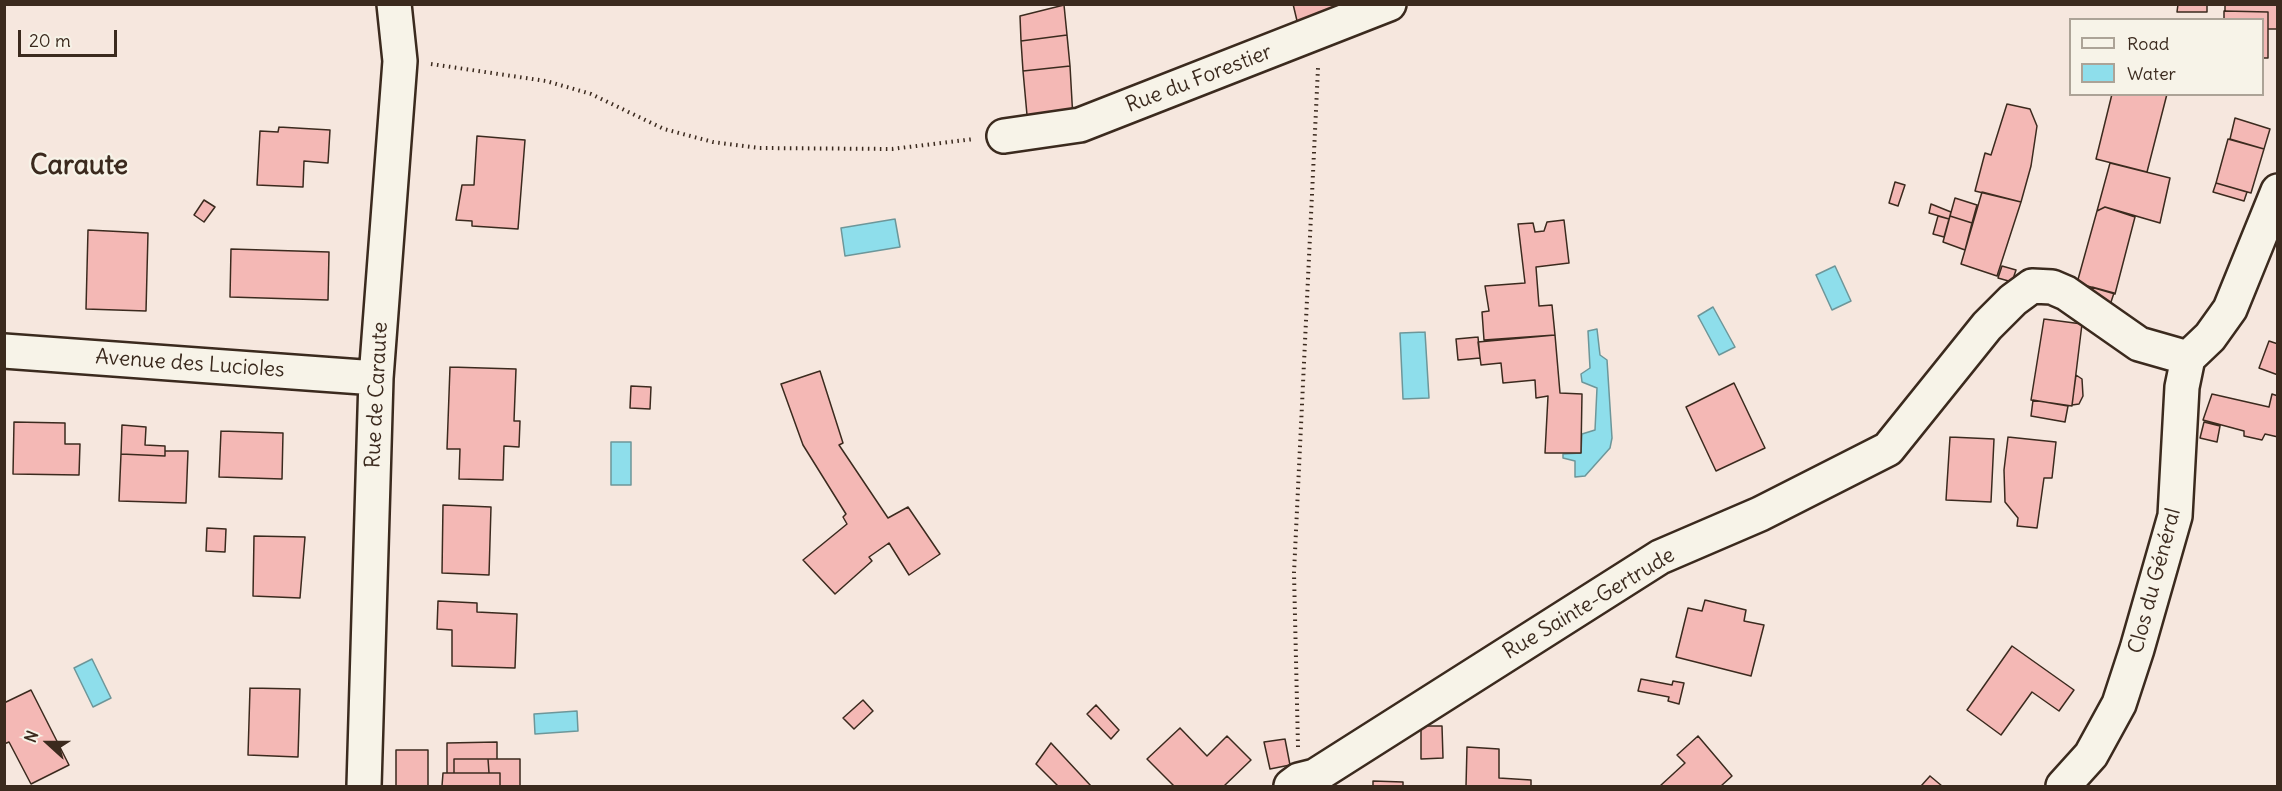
<!DOCTYPE html>
<meta charset="utf-8">
<style>
body{margin:0}
#map{position:relative;width:2282px;height:791px;overflow:hidden;background:#f6e7de;font-family:Delius,sans-serif}
canvas{display:block}
.frame{position:absolute;inset:0;border:6px solid #3b2a1e;pointer-events:none}
.legend{position:absolute;left:2069px;top:18px;width:195px;height:78px;box-sizing:border-box;background:#f7f3e8;border:2px solid #aca397;margin:0;padding:8px 10px;list-style:none;font-size:18px;color:#3b2a1e}
.legend li{display:flex;align-items:center;gap:12px;height:30px}
.legend b{width:30px;border:2px solid #aca397}
.north{position:absolute;left:18px;top:713px;width:60px;height:60px;-webkit-text-stroke:4px #f7f3e8;paint-order:stroke;rotate:291deg;font-size:16px;font-weight:700;line-height:24px;text-align:center;color:#3b2a1e}
.north::after{content:'';display:block;margin:auto;width:21px;height:27px;background:#3b2a1e;clip-path:polygon(50% 0,100% 100%,50% 72%,0 100%)}
.scale{position:absolute;left:18px;top:30px;width:99px;height:27px;box-sizing:border-box;border:3px solid #3b2a1e;border-top:0;padding-left:8px;font-size:18px;line-height:21px;white-space:nowrap;color:#3b2a1e;-webkit-text-stroke:4px #f7f3e8;paint-order:stroke}
</style>
<div id="map">
<canvas width="2282" height="791"></canvas>
<div class="frame"></div>
<ul class="legend">
<li><b style="height:8px;background:#f7f3e8"></b>Road</li>
<li><b style="height:16px;background:#8edeeb"></b>Water</li>
</ul>
<div class="north">N</div>
<div class="scale">20 m</div>
</div>
<script>
const c = document.querySelector('canvas').getContext('2d');
c.lineJoin = 'round';
function fillPath(path, color) { c.fillStyle = color; c.fill(path, 'evenodd'); }
const poly = rows => new Path2D(rows.map(r => 'M' + r).join(''));
function strokePath(path, color, width, dash) { c.strokeStyle = color; c.lineWidth = width; c.lineCap = dash ? 'butt' : 'round'; c.setLineDash(dash || []); c.stroke(path); }
function label(font, color, halo, rows, align = 'center') {
  c.font = font + ' Delius,sans-serif'; c.lineWidth = 4.5; c.setLineDash([]); c.textBaseline = 'middle'; c.strokeStyle = halo; c.fillStyle = color; for (const [text, x, y, turn = 0] of rows) {
    c.save(); c.translate(x, y); c.rotate((+turn || 0) * Math.PI / 180); c.textAlign = isNaN(turn) ? turn : align; if (halo) c.strokeText(text, 0, 0); c.fillText(text, 0, 0); c.restore();
  }
}
const water = poly([
 [895,219,900,247,845,256,841,228,895,219],
 [1835,266,1851,301,1832,310,1816,275,1835,266],
 [1713,307,1735,347,1719,355,1698,316,1713,307],
 [1597,329,1600,355,1607,360,1612,438,1610,448,1585,476,1575,477,1575,461,1563,458,1563,454,1581,453,1582,434,1595,430,1597,388,1582,382,1581,374,1590,368,1588,331,1597,329],
 [1425,332,1429,398,1403,399,1400,333,1425,332],
 [611,442,631,442,631,485,611,485,611,442],
 [92,659,111,698,93,707,74,668,92,659],
 [577,711,578,731,535,734,534,714,577,711]
]);
const building = poly([
 [1293,4,1333,4,1335,14,1298,25,1293,4],
 [2178,4,2207,4,2207,12,2177,12,2178,4],
 [2225,4,2278,4,2278,29,2268,29,2268,12,2225,11,2225,4],
 [1064,5,1067,35,1021,41,1020,16,1064,5],
 [2224,11,2268,12,2268,58,2262,58,2262,20,2224,20,2224,11],
 [1067,35,1070,66,1023,71,1021,41,1067,35],
 [1070,66,1073,119,1046,113,1027,115,1023,71,1070,66],
 [2112,94,2167,94,2147,172,2096,159,2112,94],
 [2007,104,2030,109,2037,126,2031,166,2021,202,1975,191,1985,153,1991,155,2007,104],
 [2235,118,2270,129,2264,149,2230,139,2235,118],
 [279,127,330,130,328,163,304,161,303,187,257,185,260,131,278,132,279,127],
 [477,136,525,140,518,229,472,226,472,221,456,220,462,185,474,185,477,136],
 [2228,139,2264,149,2251,193,2216,183,2228,139],
 [2110,163,2170,178,2160,223,2105,207,2097,211,2110,163],
 [1895,182,1905,185,1898,206,1889,203,1895,182],
 [2216,183,2247,192,2244,201,2213,192,2216,183],
 [1982,192,2021,202,1997,276,1961,264,1982,192],
 [1955,198,1977,205,1972,223,1950,216,1955,198],
 [204,200,215,207,204,222,194,215,204,200],
 [1931,204,1951,212,1949,219,1929,213,1931,204],
 [2105,207,2135,217,2115,294,2077,283,2097,211,2105,207],
 [1938,216,1949,219,1944,237,1933,234,1938,216],
 [1950,216,1972,223,1965,250,1943,242,1950,216],
 [1564,220,1569,263,1536,267,1539,306,1552,305,1555,335,1484,340,1482,312,1489,311,1485,286,1525,283,1518,224,1533,223,1535,232,1544,231,1547,222,1564,220],
 [88,230,148,233,146,311,86,309,88,230],
 [231,249,329,252,328,300,230,297,231,249],
 [2002,266,2016,270,2012,282,1998,278,2002,266],
 [2092,287,2114,293,2109,308,2088,295,2092,287],
 [2044,319,2082,324,2072,406,2031,400,2044,319],
 [1555,335,1560,393,1582,394,1581,453,1545,453,1548,396,1536,398,1535,380,1503,383,1501,363,1481,365,1478,342,1555,335],
 [1478,337,1480,358,1458,360,1456,339,1478,337],
 [2269,341,2278,344,2278,375,2259,368,2269,341],
 [450,367,516,369,514,421,520,421,519,447,504,446,503,480,459,479,460,449,447,449,450,367],
 [820,371,843,443,839,445,888,518,908,507,940,554,909,575,889,543,869,557,872,561,835,594,803,560,847,524,843,517,846,514,803,445,781,384,820,371],
 [2076,375,2082,379,2083,396,2079,404,2072,405,2076,375],
 [1734,383,1765,448,1716,471,1686,407,1734,383],
 [631,386,651,387,650,409,630,408,631,386],
 [2212,394,2269,407,2272,394,2278,396,2278,437,2265,434,2262,440,2244,436,2244,431,2203,420,2212,394],
 [2033,400,2068,406,2065,422,2031,416,2033,400],
 [14,422,65,423,65,444,80,444,79,475,13,474,14,422],
 [2204,422,2220,426,2217,442,2200,438,2204,422],
 [122,425,146,427,145,445,165,446,165,456,121,454,122,425],
 [221,431,283,433,282,479,219,477,221,431],
 [1950,437,1994,439,1991,502,1946,500,1950,437],
 [2008,437,2056,442,2052,478,2044,478,2037,528,2017,526,2018,518,2005,502,2004,470,2008,437],
 [165,451,188,451,186,503,119,501,121,454,165,456,165,451],
 [443,505,491,507,489,575,442,573,443,505],
 [207,528,226,529,225,552,206,551,207,528],
 [254,536,305,537,300,598,253,596,254,536],
 [1705,600,1746,610,1744,621,1764,625,1751,676,1676,657,1688,608,1702,611,1705,600],
 [438,601,477,603,477,612,517,614,515,668,452,666,452,630,437,629,438,601],
 [2012,646,2074,690,2059,711,2032,692,2001,735,1967,710,2012,646],
 [1641,679,1672,685,1673,681,1684,683,1679,704,1668,701,1669,697,1638,691,1641,679],
 [250,688,300,689,298,757,248,755,250,688],
 [31,690,69,765,31,784,9,742,4,744,4,703,31,690],
 [863,700,873,711,854,729,843,718,863,700],
 [1096,705,1119,730,1111,739,1087,714,1096,705],
 [1421,726,1442,726,1443,758,1421,759,1421,726],
 [1180,728,1207,756,1227,736,1251,760,1224,786,1174,786,1147,759,1180,728],
 [1698,736,1732,776,1721,786,1660,786,1685,763,1677,755,1698,736],
 [1285,739,1290,765,1270,769,1264,742,1285,739],
 [497,742,497,759,454,759,454,773,447,773,447,743,497,742],
 [1051,743,1091,786,1058,786,1036,764,1051,743],
 [1467,747,1499,749,1499,778,1531,780,1531,786,1466,786,1467,747],
 [396,750,428,750,428,786,396,786,396,750],
 [454,759,488,759,489,773,454,773,454,759],
 [488,759,520,759,520,786,500,786,500,773,489,773,488,759],
 [443,773,500,773,500,786,442,786,443,773],
 [1930,776,1942,786,1921,786,1930,776],
 [1373,781,1403,782,1403,786,1373,786,1373,781]
]);
const path = poly([
 [431,64,546,81,591,94,664,129,713,142,759,148,892,149,974,139],
 [1298,747,1294,573,1318,68]
]);
const minor = poly([
 [1004,136,1080,125,1389,4],
 [4,351,376,378],
 [2188,358,2210,337,2230,309,2278,191],
 [364,786,376,378,400,61,394,4],
 [1291,786,1299,780,1315,776,1660,557,1760,514,1888,449,1987,326,2013,300,2032,286,2052,287,2066,293,2139,344,2188,358],
 [2063,786,2091,755,2119,704,2137,649,2175,516,2182,387,2188,358]
]);
const streetNames = [
 ["Rue du Forestier",1199,79,-21],
 ["Avenue des Lucioles",190,364,4],
 ["Rue de Caraute",377,395,-87],
 ["Clos du Général",2155,581,-75],
 ["Rue Sainte-Gertrude",1589,604,-31]
];
const districtNames = [
 ["Caraute",79,166]
];
fillPath(water, '#8edeeb');
strokePath(water, '#6d9699', 1.5);
fillPath(building, '#f4b8b5');
strokePath(building, '#3b2a1e', 1.5);
strokePath(minor, '#3b2a1e', 38);
strokePath(path, '#3b2a1e', 4, [1.5, 4.5]);
strokePath(minor, '#f7f3e8', 33);
label('21px', '#3b2a1e', '#f7f3e8', streetNames);
label('bold 27px', '#3b2a1e', '#f7f3e8', districtNames);
</script>
